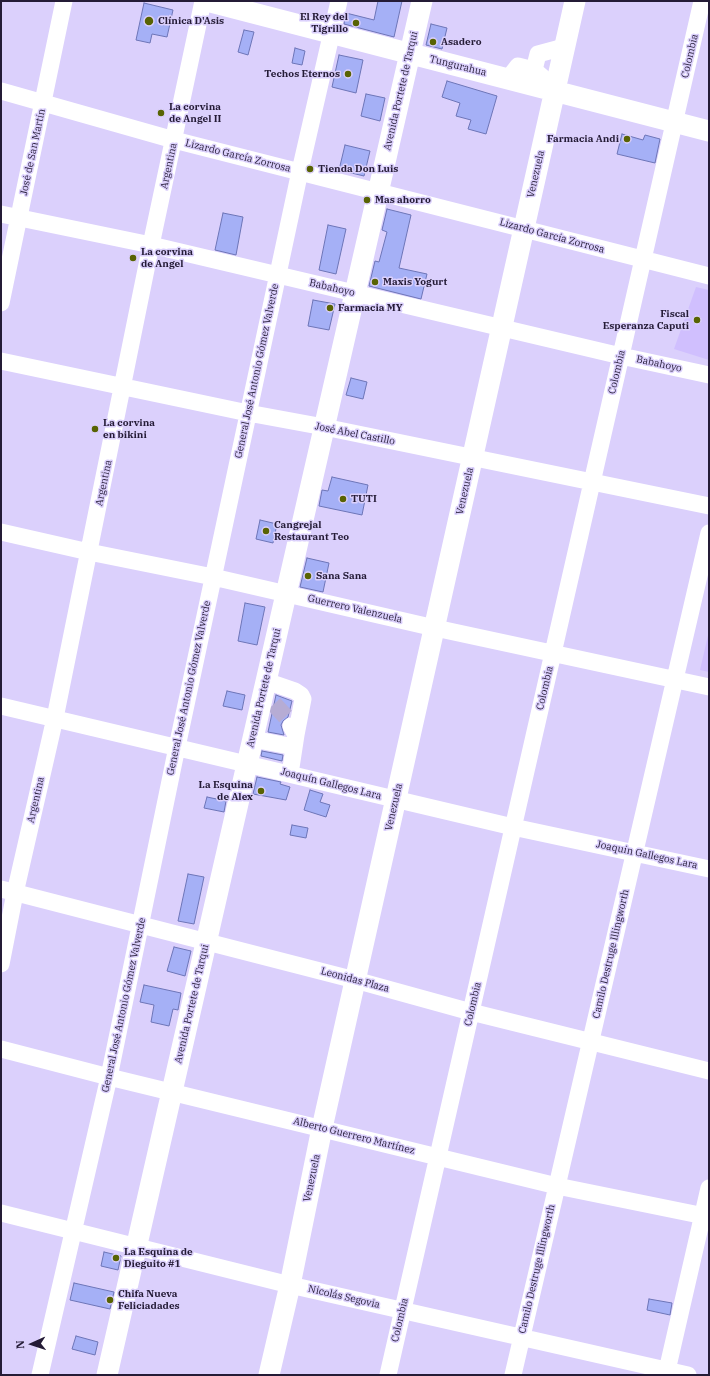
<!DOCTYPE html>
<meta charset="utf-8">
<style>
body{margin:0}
#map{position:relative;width:710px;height:1376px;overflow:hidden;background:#dbd0fc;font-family:"IBM Plex Serif",serif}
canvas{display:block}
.frame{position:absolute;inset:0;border:2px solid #241b36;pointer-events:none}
.north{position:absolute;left:12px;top:1324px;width:40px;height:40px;-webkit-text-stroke:3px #dbd0fc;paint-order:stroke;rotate:267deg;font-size:11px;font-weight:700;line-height:16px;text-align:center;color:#241b36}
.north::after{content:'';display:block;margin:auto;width:14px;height:18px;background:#241b36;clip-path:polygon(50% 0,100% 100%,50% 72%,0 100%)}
</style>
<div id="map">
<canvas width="710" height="1376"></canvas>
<div class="frame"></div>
<div class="north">N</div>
</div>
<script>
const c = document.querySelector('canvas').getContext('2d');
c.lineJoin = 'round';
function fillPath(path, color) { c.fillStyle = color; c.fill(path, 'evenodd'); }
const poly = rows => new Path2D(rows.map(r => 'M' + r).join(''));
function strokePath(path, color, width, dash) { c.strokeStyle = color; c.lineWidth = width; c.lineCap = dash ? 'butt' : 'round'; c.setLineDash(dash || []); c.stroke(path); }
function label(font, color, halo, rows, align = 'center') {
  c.font = font + ' "IBM Plex Serif",serif'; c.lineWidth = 3; c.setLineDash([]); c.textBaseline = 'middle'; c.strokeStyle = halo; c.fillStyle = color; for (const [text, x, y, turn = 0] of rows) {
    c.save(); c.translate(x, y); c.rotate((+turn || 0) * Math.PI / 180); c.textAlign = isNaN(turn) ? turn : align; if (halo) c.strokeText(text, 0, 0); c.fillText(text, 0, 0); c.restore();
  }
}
const built = poly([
 [696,287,709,290,709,360,674,349],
 [709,631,709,672,700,670]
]);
const building = poly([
 [378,1,402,1,394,37,344,24,346,13,374,20,378,1],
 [144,3,173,10,167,37,152,34,150,43,136,40,144,3],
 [431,24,447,28,442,49,426,45,431,24],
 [244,30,254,32,248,55,238,52,244,30],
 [295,48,305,51,302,65,292,63,295,48],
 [339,55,363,60,356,93,332,87,339,55],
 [447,81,497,96,486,134,468,129,471,120,456,116,460,103,442,97,447,81],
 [366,94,385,98,380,121,361,116,366,94],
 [622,134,643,140,645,135,660,139,655,163,617,154,622,134],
 [345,145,370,151,364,176,339,170,345,145],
 [387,209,411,215,399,268,427,274,421,299,369,286,375,261,379,262,387,232,382,230,387,209],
 [223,213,243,217,236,255,215,250,223,213],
 [328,225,346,229,336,274,319,270,328,225],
 [313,300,335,304,329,330,308,326,313,300],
 [351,378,367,382,363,399,346,395,351,378],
 [332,477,368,485,362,515,319,506,322,490,328,491,332,477],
 [260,520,277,524,273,543,256,539,260,520],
 [307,558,329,563,323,592,300,587,307,558],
 [245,603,265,607,257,645,238,641,245,603],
 [227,691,245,695,242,710,223,706,227,691],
 [276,695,292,701,288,717,283,721,281,725,284,735,268,732,276,695],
 [262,751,283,755,282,761,261,756,262,751],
 [257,777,281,782,280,784,290,787,286,800,253,794,257,777],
 [310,790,323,794,320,802,330,805,326,817,304,810,310,790],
 [207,797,226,801,224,812,204,808,207,797],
 [292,825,308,828,306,838,290,835,292,825],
 [188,874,204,877,194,924,178,921,188,874],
 [174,947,191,951,185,976,167,971,174,947],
 [144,985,181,993,178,1010,173,1009,169,1026,151,1022,154,1005,140,1002,144,985],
 [104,1252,121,1256,118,1270,101,1266,104,1252],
 [74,1283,114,1292,110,1309,70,1300,74,1283],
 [649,1299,672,1303,670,1315,647,1310,649,1299],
 [76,1336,98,1342,95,1355,72,1349,76,1336]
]);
const minorTunnel = poly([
 [274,704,288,719]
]);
const minor = poly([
 [508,79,518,66,534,70,537,81],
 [555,88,534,70,538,54,564,47],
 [1,91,174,140,709,276],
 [1,214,151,245,621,356,709,375],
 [1,303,64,1],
 [1,361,248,413,324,427,709,506],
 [1,532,89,552,213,577,426,626,709,687],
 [266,681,295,691,301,695,303,699,296,735],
 [1,706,513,827,709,869],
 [253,739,294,747],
 [290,774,296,735,291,726],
 [1,889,355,980,471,1012,709,1071],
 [1,964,15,893,55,718,151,245,203,1],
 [1,1049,109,1077,557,1186,709,1217],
 [1,1213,290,1285,688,1375],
 [40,1375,109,1077,177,747,300,171,339,1],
 [388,1375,702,1],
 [513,1375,709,533],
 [666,1375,709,1188]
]);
const major = poly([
 [207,1,709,131],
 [107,1375,422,1],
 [269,1375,290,1285,322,1128,575,1]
]);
const markers = [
 [149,21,5,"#586303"],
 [356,23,4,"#586303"],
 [433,42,4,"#586303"],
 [348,74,4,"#586303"],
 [161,113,4,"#586303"],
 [627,139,4,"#586303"],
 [310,169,4,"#586303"],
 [367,200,4,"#586303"],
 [133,258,4,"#586303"],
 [375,282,4,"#586303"],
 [330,308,4,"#586303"],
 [697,320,4,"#586303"],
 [95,429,4,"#586303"],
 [343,499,4,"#586303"],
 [266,531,4,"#586303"],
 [308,576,4,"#586303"],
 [261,791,4,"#586303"],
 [116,1258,4,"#586303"],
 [110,1300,4,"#586303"]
];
const poiNames = [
 ["El Rey del",348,17,"right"],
 ["Tigrillo",348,29,"right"],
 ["Clínica D'Asis",158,21],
 ["Asadero",441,42],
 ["Techos Eternos",340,74,"right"],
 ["La corvina",169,107],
 ["de Angel II",169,119],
 ["Farmacia Andi",619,139,"right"],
 ["Tienda Don Luis",318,169],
 ["Mas ahorro",375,200],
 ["La corvina",141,252],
 ["de Angel",141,264],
 ["Maxis Yogurt",383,282],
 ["Farmacia MY",338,308],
 ["Fiscal",689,314,"right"],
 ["Esperanza Caputi",689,326,"right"],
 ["La corvina",103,423],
 ["en bikini",103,435],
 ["TUTI",351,499],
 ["Cangrejal",274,525],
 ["Restaurant Teo",274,537],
 ["Sana Sana",316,576],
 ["La Esquina",253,785,"right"],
 ["de Alex",253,797,"right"],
 ["La Esquina de",124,1252],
 ["Dieguito #1",124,1264],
 ["Chifa Nueva",118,1294],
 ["Feliciadades",118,1306]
];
const streetNames = [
 ["Colombia",690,56,-77],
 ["Tungurahua",458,66,14],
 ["Avenida Portete de Tarqui",401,91,-77],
 ["José de San Martín",33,152,-78],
 ["Lizardo García Zorrosa",238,156,14],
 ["Argentina",169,166,-78],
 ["Venezuela",536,174,-77],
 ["Lizardo García Zorrosa",552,236,15],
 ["Babahoyo",332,288,13],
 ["Babahoyo",659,364,12],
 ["General José Antonio Gómez Valverde",257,371,-78],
 ["Colombia",617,372,-77],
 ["José Abel Castillo",355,434,11],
 ["Argentina",104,483,-78],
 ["Venezuela",465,491,-77],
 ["Guerrero Valenzuela",355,609,13],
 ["General José Antonio Gómez Valverde",189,688,-78],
 ["Avenida Portete de Tarqui",264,688,-77],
 ["Colombia",545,688,-77],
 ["Joaquín Gallegos Lara",331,784,14],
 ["Argentina",36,800,-77],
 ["Venezuela",394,807,-77],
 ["Joaquín Gallegos Lara",647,855,12],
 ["Camilo Destruge Illingworth",611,954,-77],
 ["Leonidas Plaza",355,980,15],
 ["Avenida Portete de Tarqui",192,1004,-77],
 ["Colombia",473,1004,-77],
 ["General José Antonio Gómez Valverde",124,1005,-78],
 ["Alberto Guerrero Martínez",354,1136,14],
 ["Venezuela",312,1178,-78],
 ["Camilo Destruge Illingworth",537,1269,-77],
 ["Nicolás Segovia",344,1297,13],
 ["Colombia",400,1320,-77]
];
fillPath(built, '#d0bffe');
fillPath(building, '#a5b0f6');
strokePath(building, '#6d75b7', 1);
strokePath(minorTunnel, '#b6acd4', 17, [17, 8]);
strokePath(minor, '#fff', 17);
strokePath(major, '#fff', 21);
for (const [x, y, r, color] of markers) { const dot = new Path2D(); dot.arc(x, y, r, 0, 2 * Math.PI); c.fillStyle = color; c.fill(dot); strokePath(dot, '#dbd0fc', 1.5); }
label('bold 10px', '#241b36', '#dbd0fc', poiNames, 'left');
label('10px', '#241b36', '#dbd0fc', streetNames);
</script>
